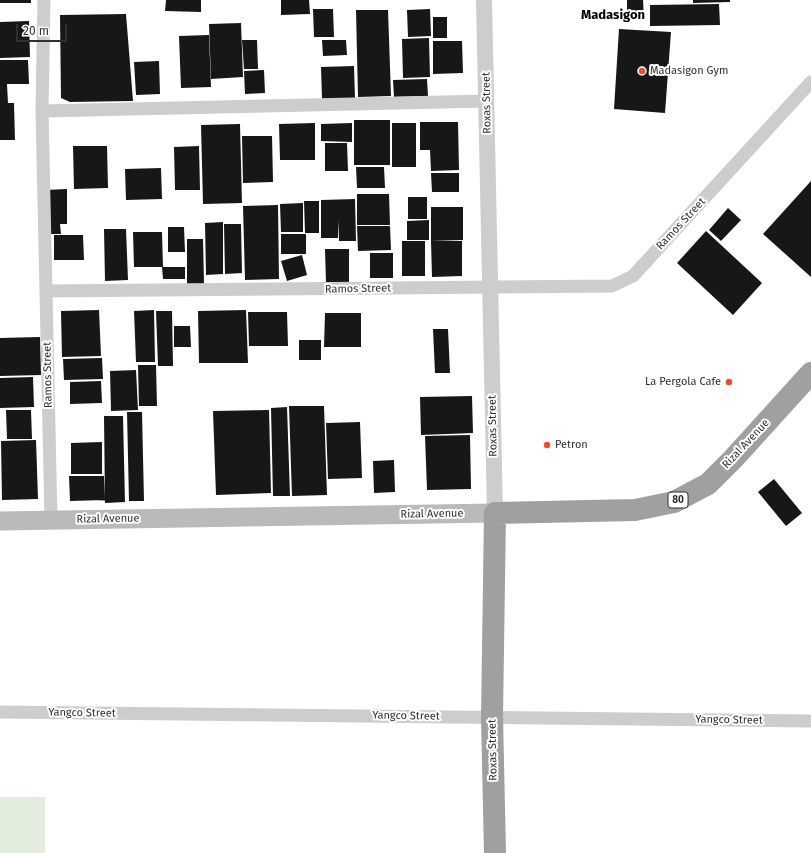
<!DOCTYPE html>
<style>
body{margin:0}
#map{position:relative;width:811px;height:853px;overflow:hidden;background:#fff;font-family:"Fira Sans",sans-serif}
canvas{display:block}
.scale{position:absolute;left:16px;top:24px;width:51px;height:18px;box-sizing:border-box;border:2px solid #303030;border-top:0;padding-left:5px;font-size:12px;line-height:14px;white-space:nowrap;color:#303030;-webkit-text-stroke:3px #fff;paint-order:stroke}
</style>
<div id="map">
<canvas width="811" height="853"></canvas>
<div class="scale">20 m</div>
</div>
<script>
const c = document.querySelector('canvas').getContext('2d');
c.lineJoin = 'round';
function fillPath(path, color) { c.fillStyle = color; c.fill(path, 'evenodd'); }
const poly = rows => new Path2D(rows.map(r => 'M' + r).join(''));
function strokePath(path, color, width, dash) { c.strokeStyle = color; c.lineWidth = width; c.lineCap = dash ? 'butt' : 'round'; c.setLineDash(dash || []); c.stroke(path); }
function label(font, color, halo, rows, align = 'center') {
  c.font = font + ' "Fira Sans",sans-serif'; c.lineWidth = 4; c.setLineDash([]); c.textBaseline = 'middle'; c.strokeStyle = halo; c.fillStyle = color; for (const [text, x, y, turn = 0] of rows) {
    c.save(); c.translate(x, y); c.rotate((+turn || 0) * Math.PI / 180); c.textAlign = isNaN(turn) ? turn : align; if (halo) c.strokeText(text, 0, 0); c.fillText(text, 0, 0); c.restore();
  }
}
const green = poly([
 [0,797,45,797,45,853,0,853]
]);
const building = poly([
 [0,0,31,0,31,3,0,3],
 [166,0,201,0,201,12,165,11],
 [281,0,309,0,310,14,281,15],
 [627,0,643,0,644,18,627,18],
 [693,0,730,0,730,2,693,3],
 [719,4,720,25,650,26,650,5],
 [313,9,333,9,334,37,314,37],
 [430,9,431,36,408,37,407,10],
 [356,10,388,10,391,96,358,97],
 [126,14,133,101,70,102,61,98,60,15],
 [433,17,447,17,447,38,433,38],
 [29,21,30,57,0,58,0,22],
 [241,23,243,77,211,79,209,24],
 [619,29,671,32,665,113,614,109],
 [209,35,211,87,181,88,179,36],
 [429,38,430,77,403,78,402,39],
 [242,40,257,40,258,69,244,69],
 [322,40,346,40,347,55,323,56],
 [433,41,462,41,463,73,433,74],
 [0,60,28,60,29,84,7,84,8,103,0,103],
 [159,61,160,94,136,95,134,62],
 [354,66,355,98,322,99,321,67],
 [264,70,265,93,245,94,244,71],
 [427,79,428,96,394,97,393,80],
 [0,103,14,103,15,140,0,140],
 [354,120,390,120,390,165,354,165],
 [420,122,458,122,459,170,431,171,430,150,420,150],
 [315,123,315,160,280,160,279,124],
 [352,123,352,142,321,141,321,124],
 [392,123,416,123,416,167,392,167],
 [240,124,242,203,203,204,201,125],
 [242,136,272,136,273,182,243,183],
 [325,143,347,143,348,171,325,171],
 [73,146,107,146,108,188,74,189],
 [199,146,200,190,175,190,174,147],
 [356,167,384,167,385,188,357,188],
 [161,168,162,199,126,200,125,169],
 [431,173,459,173,459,192,432,192],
 [811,181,811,277,763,234],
 [67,189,67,224,60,224,61,234,46,234,45,190],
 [357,194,389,194,390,225,357,225],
 [408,197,427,197,427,219,408,219],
 [355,199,356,241,339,241,339,220,338,238,321,238,321,200],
 [304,201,319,201,319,233,305,233],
 [303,203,303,232,281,232,280,204],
 [278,205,279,279,245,280,243,206],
 [431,207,463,207,463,240,431,241],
 [728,208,741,220,721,241,709,230],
 [429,220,429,240,407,240,407,221],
 [223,222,223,274,206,275,205,223],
 [224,224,241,224,242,273,225,274],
 [357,226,390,226,391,250,358,251],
 [168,227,184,227,185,252,168,252],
 [104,229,126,229,128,280,105,281],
 [706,231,762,283,733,315,677,263],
 [133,232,162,232,163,267,134,267],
 [281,234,306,234,306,254,281,254],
 [54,235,83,235,84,260,54,260],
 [187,239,203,239,204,284,187,284],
 [402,241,425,241,425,276,402,276],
 [431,241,462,241,462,276,432,277],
 [325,249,349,249,349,283,326,283],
 [370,253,393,253,393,278,370,278],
 [302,255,307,275,287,281,281,261],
 [162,267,185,267,185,279,163,279],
 [99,310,101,356,62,357,61,311],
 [154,310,155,362,136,362,134,311],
 [246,310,248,363,199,363,198,311],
 [156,311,172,311,173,366,158,366],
 [248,312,287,312,288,346,249,346],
 [325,313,361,313,361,347,324,347],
 [174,326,190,326,191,347,174,347],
 [433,329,448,329,450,373,435,373],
 [40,337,41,375,0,376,0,338],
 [299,340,321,340,321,360,299,360],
 [102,358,103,379,64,380,63,359],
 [138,365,156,365,157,406,139,406],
 [136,370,138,410,111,411,110,371],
 [33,377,34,407,0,408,0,378],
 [101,381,102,403,70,404,70,382],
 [472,396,473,433,421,435,420,397],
 [289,406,324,406,327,495,292,496],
 [287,407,290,496,273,496,271,408],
 [6,410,31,410,32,439,7,439],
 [269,410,271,493,216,495,213,411],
 [127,412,142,412,144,501,129,501],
 [104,416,123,416,125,502,105,503],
 [360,422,362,478,328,479,326,423],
 [470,435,471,489,427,490,425,436],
 [36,440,38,499,2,500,1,441],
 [102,442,102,474,71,474,71,443],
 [394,460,395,492,374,493,373,461],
 [69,476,104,476,105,500,70,501],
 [774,479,802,513,786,526,758,492]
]);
const minor = poly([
 [44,0,42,111,46,291],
 [42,111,487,101],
 [51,520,46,291,612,286,633,276,811,82],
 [0,712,811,721]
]);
const tertiary = poly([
 [484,0,495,513]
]);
const secondary = poly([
 [0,521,495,513]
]);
const trunk = poly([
 [495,853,492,717,495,513,635,510,674,502,708,484,734,458,811,373]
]);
const markers = [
 [642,71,4,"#e94f30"],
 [729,382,4,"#e94f30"],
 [547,445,4,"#e94f30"]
];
const shields = [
 [678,500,20]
];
const shieldNames = [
 ["80",678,500]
];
const poiNames = [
 ["Madasigon Gym",650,71],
 ["La Pergola Cafe",721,382,"right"],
 ["Petron",555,445]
];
const streetNames = [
 ["Roxas Street",487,103,-91],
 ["Ramos Street",681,224,-47],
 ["Ramos Street",358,289,-1],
 ["Ramos Street",48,375,-91],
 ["Roxas Street",493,426,-91],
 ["Rizal Avenue",746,444,-47],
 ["Rizal Avenue",432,514,-1],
 ["Rizal Avenue",108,519,-1],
 ["Yangco Street",82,713,1],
 ["Yangco Street",406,716,1],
 ["Yangco Street",729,720,1],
 ["Roxas Street",493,750,-91]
];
const quarterNames = [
 ["Madasigon",613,15]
];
fillPath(green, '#e2edde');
fillPath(building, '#171717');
strokePath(minor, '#cdcdcd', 13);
strokePath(tertiary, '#cdcdcd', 16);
strokePath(secondary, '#bababa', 19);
strokePath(trunk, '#a0a0a0', 22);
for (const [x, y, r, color] of markers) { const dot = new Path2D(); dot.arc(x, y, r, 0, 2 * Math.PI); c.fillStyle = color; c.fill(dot); strokePath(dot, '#fff', 1.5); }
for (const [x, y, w] of shields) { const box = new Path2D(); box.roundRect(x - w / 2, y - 8, w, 16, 3); c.fillStyle = '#fff'; c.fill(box); strokePath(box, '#303030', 1); }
label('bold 10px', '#303030', null, shieldNames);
label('11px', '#303030', '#fff', poiNames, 'left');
label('11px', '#303030', '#fff', streetNames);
label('bold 13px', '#000', '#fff', quarterNames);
</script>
